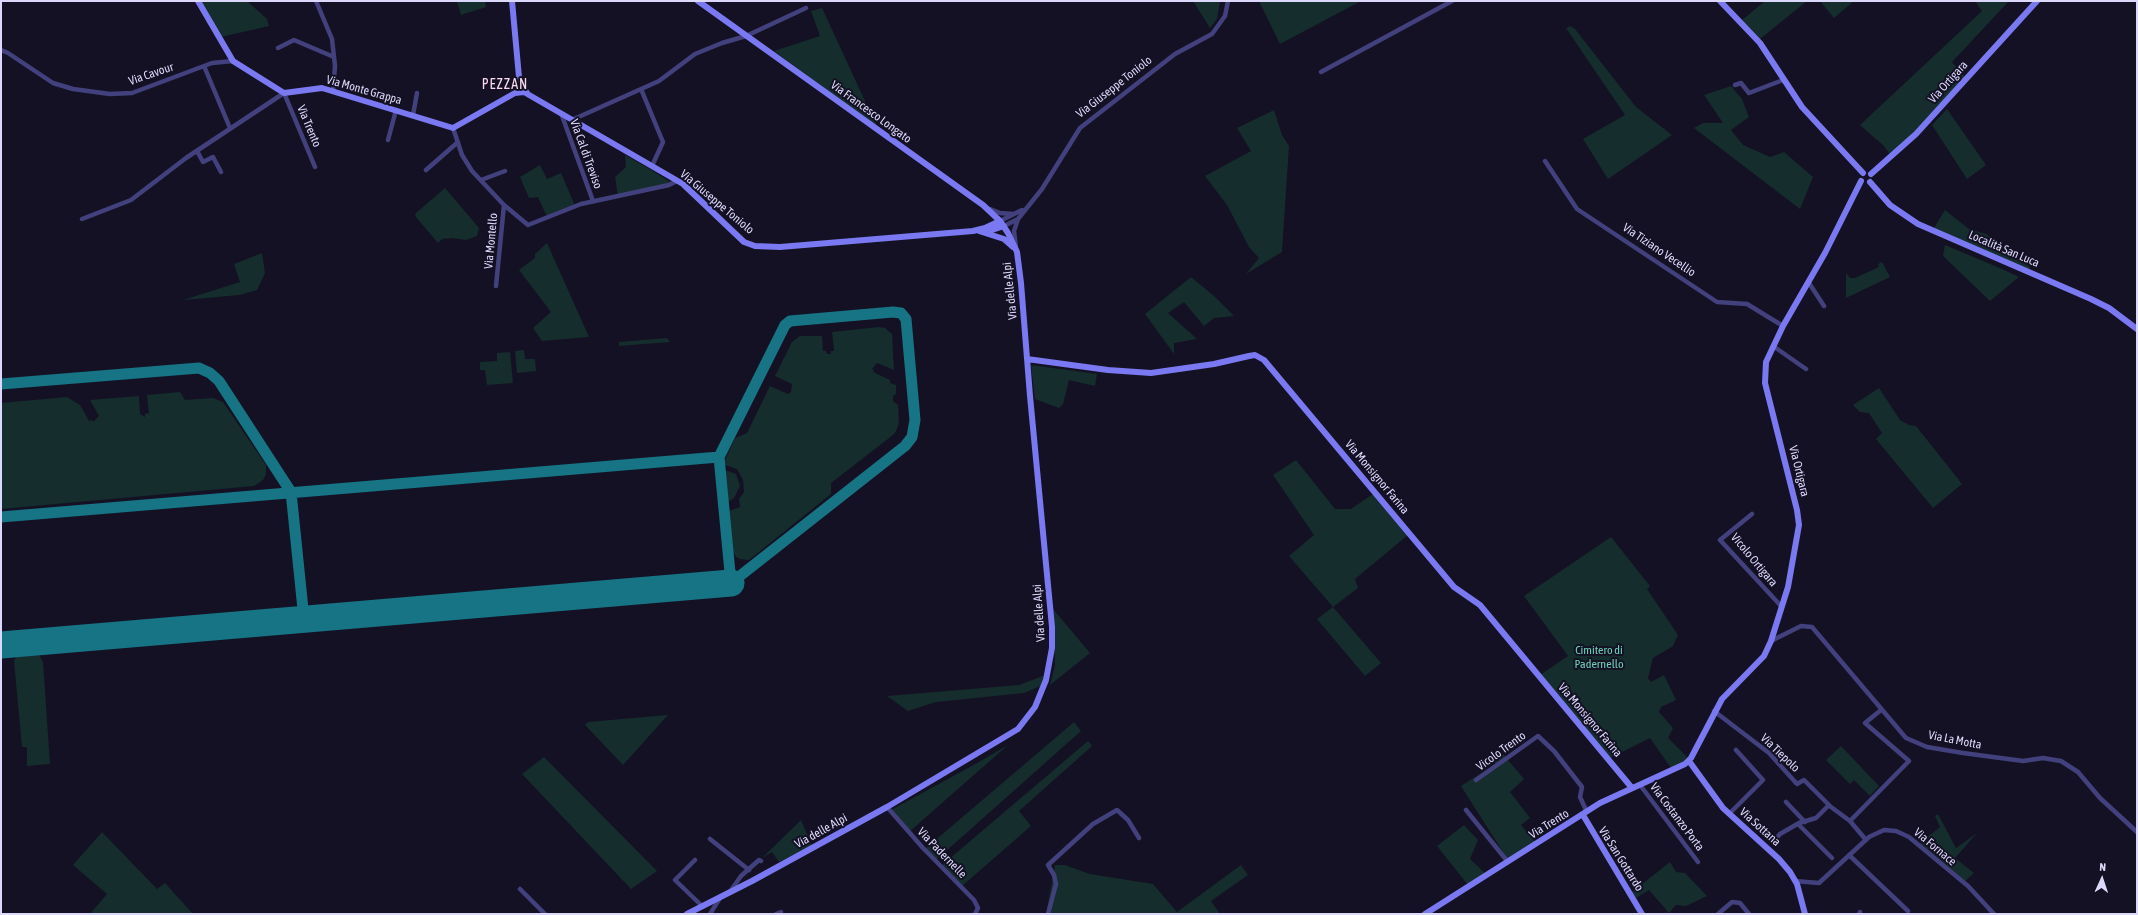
<!DOCTYPE html>
<meta charset="utf-8">
<style>
body{margin:0}
#map{position:relative;width:2138px;height:915px;overflow:hidden;background:#141124;font-family:"Asap Condensed",sans-serif}
canvas{display:block}
.frame{position:absolute;inset:0;border:2px solid #dcd8fb;pointer-events:none}
.north{position:absolute;left:2082px;top:859px;width:40px;height:40px;-webkit-text-stroke:3px #141124;paint-order:stroke;rotate:3deg;font-size:11px;font-weight:700;line-height:16px;text-align:center;color:#dcd8fb}
.north::after{content:'';display:block;margin:auto;width:14px;height:18px;background:#dcd8fb;clip-path:polygon(50% 0,100% 100%,50% 72%,0 100%)}
</style>
<div id="map">
<canvas width="2138" height="915"></canvas>
<div class="frame"></div>
<div class="north">N</div>
</div>
<script>
const c = document.querySelector('canvas').getContext('2d');
c.lineJoin = 'round';
function fillPath(path, color) { c.fillStyle = color; c.fill(path, 'evenodd'); }
const poly = rows => new Path2D(rows.map(r => 'M' + r).join(''));
function strokePath(path, color, width, dash) { c.strokeStyle = color; c.lineWidth = width; c.lineCap = dash ? 'butt' : 'round'; c.setLineDash(dash || []); c.stroke(path); }
function label(font, color, halo, rows, align = 'center') {
  c.font = font + ' "Asap Condensed",sans-serif'; c.lineWidth = 4; c.setLineDash([]); c.textBaseline = 'middle'; c.strokeStyle = halo; c.fillStyle = color; for (const [text, x, y, turn = 0] of rows) {
    c.save(); c.translate(x, y); c.rotate((+turn || 0) * Math.PI / 180); c.textAlign = isNaN(turn) ? turn : align; if (halo) c.strokeText(text, 0, 0); c.fillText(text, 0, 0); c.restore();
  }
}
const green = poly([
 [200,1,247,1,267,19,269,26,221,37],
 [457,1,485,1,486,7,461,15],
 [1193,1,1220,1,1217,19,1210,28],
 [1259,1,1361,1,1280,44],
 [1765,1,1807,1,1760,39,1742,20],
 [1820,1,1854,1,1834,18],
 [1975,1,2009,1,1952,62,1966,78,1891,156,1884,146,1860,125,1982,11],
 [822,8,877,127,774,51,820,36,811,11],
 [1570,26,1575,29,1636,107,1672,135,1608,179,1583,139,1625,115,1566,28],
 [1731,86,1742,99,1749,117,1731,130,1743,145,1770,157,1784,152,1813,177,1800,209,1694,128,1703,123,1723,123,1704,95],
 [1947,109,1986,165,1967,179,1932,125],
 [1274,110,1282,135,1289,146,1282,252,1246,274,1259,258,1249,247,1227,205,1205,176,1251,151,1237,128],
 [625,155,648,168,672,183,618,196,615,177,626,167],
 [540,165,547,179,561,173,576,208,547,217,538,197,529,198,520,177],
 [445,188,479,228,477,236,466,240,452,238,442,239,438,243,415,216,416,213],
 [1945,210,1969,229,1986,234,2030,267,2029,274,1932,231],
 [547,243,589,337,542,341,533,328,551,312,519,270,535,258,535,254],
 [1945,245,2002,269,2019,277,1990,301,1943,256],
 [262,253,265,273,257,290,240,295,183,300,240,282,234,264],
 [1882,262,1890,277,1846,298,1846,273,1850,278,1855,278,1879,267,1878,264],
 [1191,277,1214,296,1234,316,1214,318,1204,326,1184,302,1168,313,1197,339,1174,343,1174,354,1145,314],
 [879,327,885,328,892,334,894,370,877,363,872,369,874,370,873,372,890,380,890,383,896,385,896,394,893,396,893,401,898,405,899,423,896,431,893,435,831,483,831,494,749,560,740,559,736,557,732,550,729,511,740,507,739,499,744,492,743,480,737,469,725,465,725,460,735,438,747,433,770,386,788,394,791,392,792,384,775,376,792,342,800,336,822,336,823,351,826,351,827,354,831,354,831,351,834,351,832,332],
 [667,338,670,342,619,346,619,342],
 [524,350,525,359,535,359,536,371,517,373,515,351],
 [510,352,513,383,487,385,485,370,480,370,480,362,497,361,497,353],
 [1031,365,1097,374,1095,386,1069,380,1063,404,1059,408,1035,399],
 [1879,388,1900,420,1909,425,1916,426,1962,484,1933,508,1876,439,1882,433,1869,413,1860,412,1853,405],
 [180,392,185,400,213,398,223,402,266,465,266,474,263,480,254,486,1,509,1,403,67,397,80,405,89,421,92,420,93,422,99,416,90,400,139,396,140,414,145,417,145,414,149,413,147,395],
 [1296,460,1335,509,1351,509,1373,494,1408,535,1355,579,1358,588,1333,607,1381,663,1365,676,1317,619,1333,607,1289,556,1314,535,1273,475],
 [725,470,736,474,740,486,734,498,728,502],
 [1611,537,1650,586,1647,589,1678,635,1673,646,1653,658,1648,678,1651,682,1664,675,1676,700,1661,707,1659,712,1673,728,1668,738,1687,757,1684,761,1671,768,1650,738,1610,758,1540,675,1568,656,1524,596],
 [1053,609,1090,653,1050,685,1055,665],
 [39,655,43,662,50,764,27,766,27,747,22,747,14,661,16,657],
 [1043,676,1045,676,1043,685,1024,693,936,702,908,711,887,696,1019,685],
 [668,715,623,765,585,725,588,722],
 [1074,722,1081,731,936,860,925,849],
 [1088,741,1092,746,1019,811,1031,826,962,886,942,865],
 [1008,745,909,832,891,810,979,762],
 [1841,746,1879,786,1870,796,1854,780,1850,784,1826,760],
 [1503,754,1524,779,1510,792,1530,818,1521,825,1535,842,1508,860,1461,786,1495,764,1494,761],
 [544,757,657,871,631,889,522,774],
 [1938,814,1956,848,1977,833,1955,858,1974,873,1965,881,1920,843,1940,827,1935,816],
 [801,820,812,846,779,862,772,852,762,858],
 [1464,825,1478,840,1470,859,1486,874,1468,885,1437,846],
 [102,832,157,889,165,883,193,914,90,914,107,894,73,865],
 [1670,862,1676,872,1685,873,1707,896,1686,906,1676,905,1669,913,1649,890,1636,898,1632,892],
 [1055,865,1065,865,1090,874,1153,884,1177,912,1241,865,1248,875,1211,901,1220,914,1046,914]
]);
const taxiway = poly([
 [1,384,199,368,210,373,219,381,291,492,304,619],
 [719,457,785,325,790,321,893,312,901,313,906,319,915,420,912,437,905,446,731,583],
 [1,517,719,457,731,583]
]);
const runway = poly([
 [1,645,731,583]
]);
const street = poly([
 [316,1,332,39,335,66,333,91],
 [278,48,294,40,334,57],
 [1,50,8,53,53,83,73,89,110,94,132,93,212,63,233,61],
 [204,66,230,128],
 [1321,72,1452,1],
 [1735,85,1741,83,1749,93,1783,80],
 [641,89,663,142,652,166],
 [561,113,593,201],
 [413,115,417,93],
 [574,119,659,81,695,54,722,43,746,36,806,8],
 [453,128,462,155,472,171,504,205,496,286],
 [388,140,396,110],
 [197,151,203,162,213,157,221,172],
 [1545,161,1577,209,1717,302,1747,304,1783,326],
 [426,170,458,142],
 [481,180,505,171],
 [504,205,528,225,581,204,669,185,677,181],
 [990,209,1000,213,1013,214],
 [82,219,131,200,186,158,284,93,315,167],
 [1000,221,1022,210],
 [1004,226,1018,219],
 [1016,247,1014,231,1018,219,1042,189,1080,128,1175,54,1212,34,1225,16,1228,1],
 [1809,283,1824,306],
 [1773,346,1806,369],
 [1752,514,1720,540,1781,606],
 [1771,641,1801,626,1812,627,1906,738,1927,747,1963,753,2023,761,2043,758,2061,761,2078,772,2100,798,2137,832],
 [1714,711,1769,753,1797,784,1804,780,1831,807,1850,821,1866,840],
 [1476,780,1538,736,1554,751,1582,787,1580,797,1587,812],
 [1640,785,1698,862],
 [1786,802,1805,822],
 [887,807,923,848,974,900,978,908,975,914],
 [1466,810,1508,862],
 [1729,814,1763,780,1736,750],
 [1850,821,1909,761,1865,723,1881,710],
 [1798,824,1832,858],
 [710,839,749,870],
 [1775,840,1780,834,1799,823,1816,818,1829,805],
 [1849,855,1908,911],
 [695,860,675,880,702,906],
 [1795,881,1819,883,1869,837,1884,830,1896,831,1909,837,1968,886,1994,914],
 [520,889,545,914],
 [729,893,741,876,759,860,761,861],
 [710,914,720,898],
 [776,914,781,912],
 [1048,914,1056,884,1054,875,1048,865,1093,824,1117,810,1128,820,1139,838],
 [1718,914,1732,902,1740,903,1749,914],
 [1859,914,1860,912]
]);
const secondary = poly([
 [198,1,233,61,284,93,322,88,453,128,515,93,524,92,683,184,744,242,755,246,780,247,973,231,985,228,1000,221],
 [512,1,519,77,522,86,527,93],
 [1720,1,1760,43,1802,107,1863,173],
 [1871,174,1916,134,2037,1],
 [1870,182,1890,205,1918,224,2091,299,2109,308,2137,329],
 [979,231,1004,239,1013,247],
 [986,232,1004,226],
 [1027,359,1108,370,1151,373,1214,364,1249,356,1255,355,1264,360,1454,587,1480,605,1632,788],
 [1689,761,1723,808,1779,859,1790,872,1797,884,1805,914],
 [1583,815,1642,914],
 [687,914,752,881,887,807,1018,729,1035,707,1046,680,1052,648,1052,627,1030,396,1021,283,1017,252,1008,233,1000,221,983,205,698,1],
 [1425,914,1600,803,1685,764,1691,758,1722,699,1764,656,1771,641,1788,587,1799,525,1797,510,1765,383,1766,362,1783,326,1825,253,1861,181]
]);
const streetNames = [
 ["Via Cavour",151,74,-19],
 ["Via Ortigara",1948,82,-48],
 ["Via Giuseppe Toniolo",1114,87,-38],
 ["Via Monte Grappa",364,90,16],
 ["Via Francesco Longato",871,112,36],
 ["Via Trento",309,126,67],
 ["Via Cal di Treviso",586,154,70],
 ["Via Giuseppe Toniolo",717,202,40],
 ["Via Montello",491,241,-85],
 ["Località San Luca",2004,249,23],
 ["Via Tiziano Vecellio",1659,250,34],
 ["Via delle Alpi",1010,291,-96],
 ["Via Ortigara",1799,471,76],
 ["Via Monsignor Farina",1377,477,50],
 ["Vicolo Ortigara",1754,560,50],
 ["Via delle Alpi",1039,613,-94],
 ["Via Monsignor Farina",1590,720,50],
 ["Via La Motta",1955,740,11],
 ["Vicolo Trento",1501,751,-36],
 ["Via Tiepolo",1780,753,44],
 ["Via Costanzo Porta",1677,817,53],
 ["Via Trento",1549,824,-32],
 ["Via Sottana",1760,827,42],
 ["Via delle Alpi",821,831,-29],
 ["Via Fornace",1935,847,40],
 ["Via Padernelle",942,853,46],
 ["Via San Gottardo",1621,859,58]
];
const parkNames = [
 ["Cimitero di",1599,650],
 ["Padernello",1599,664]
];
const quarterNames = [
 ["PEZZAN",505,85]
];
fillPath(green, '#152d2c');
strokePath(taxiway, '#167485', 11);
strokePath(runway, '#167485', 27);
strokePath(street, '#42417e', 4.5);
strokePath(secondary, '#7a79f1', 6);
label('12px', '#dcd8fb', '#141124', streetNames);
label('12px', '#6cd4b8', '#141124', parkNames);
c.letterSpacing = '1px';
label('14px', '#fbdaf0', '#141124', quarterNames);
c.letterSpacing = '0px';
</script>
